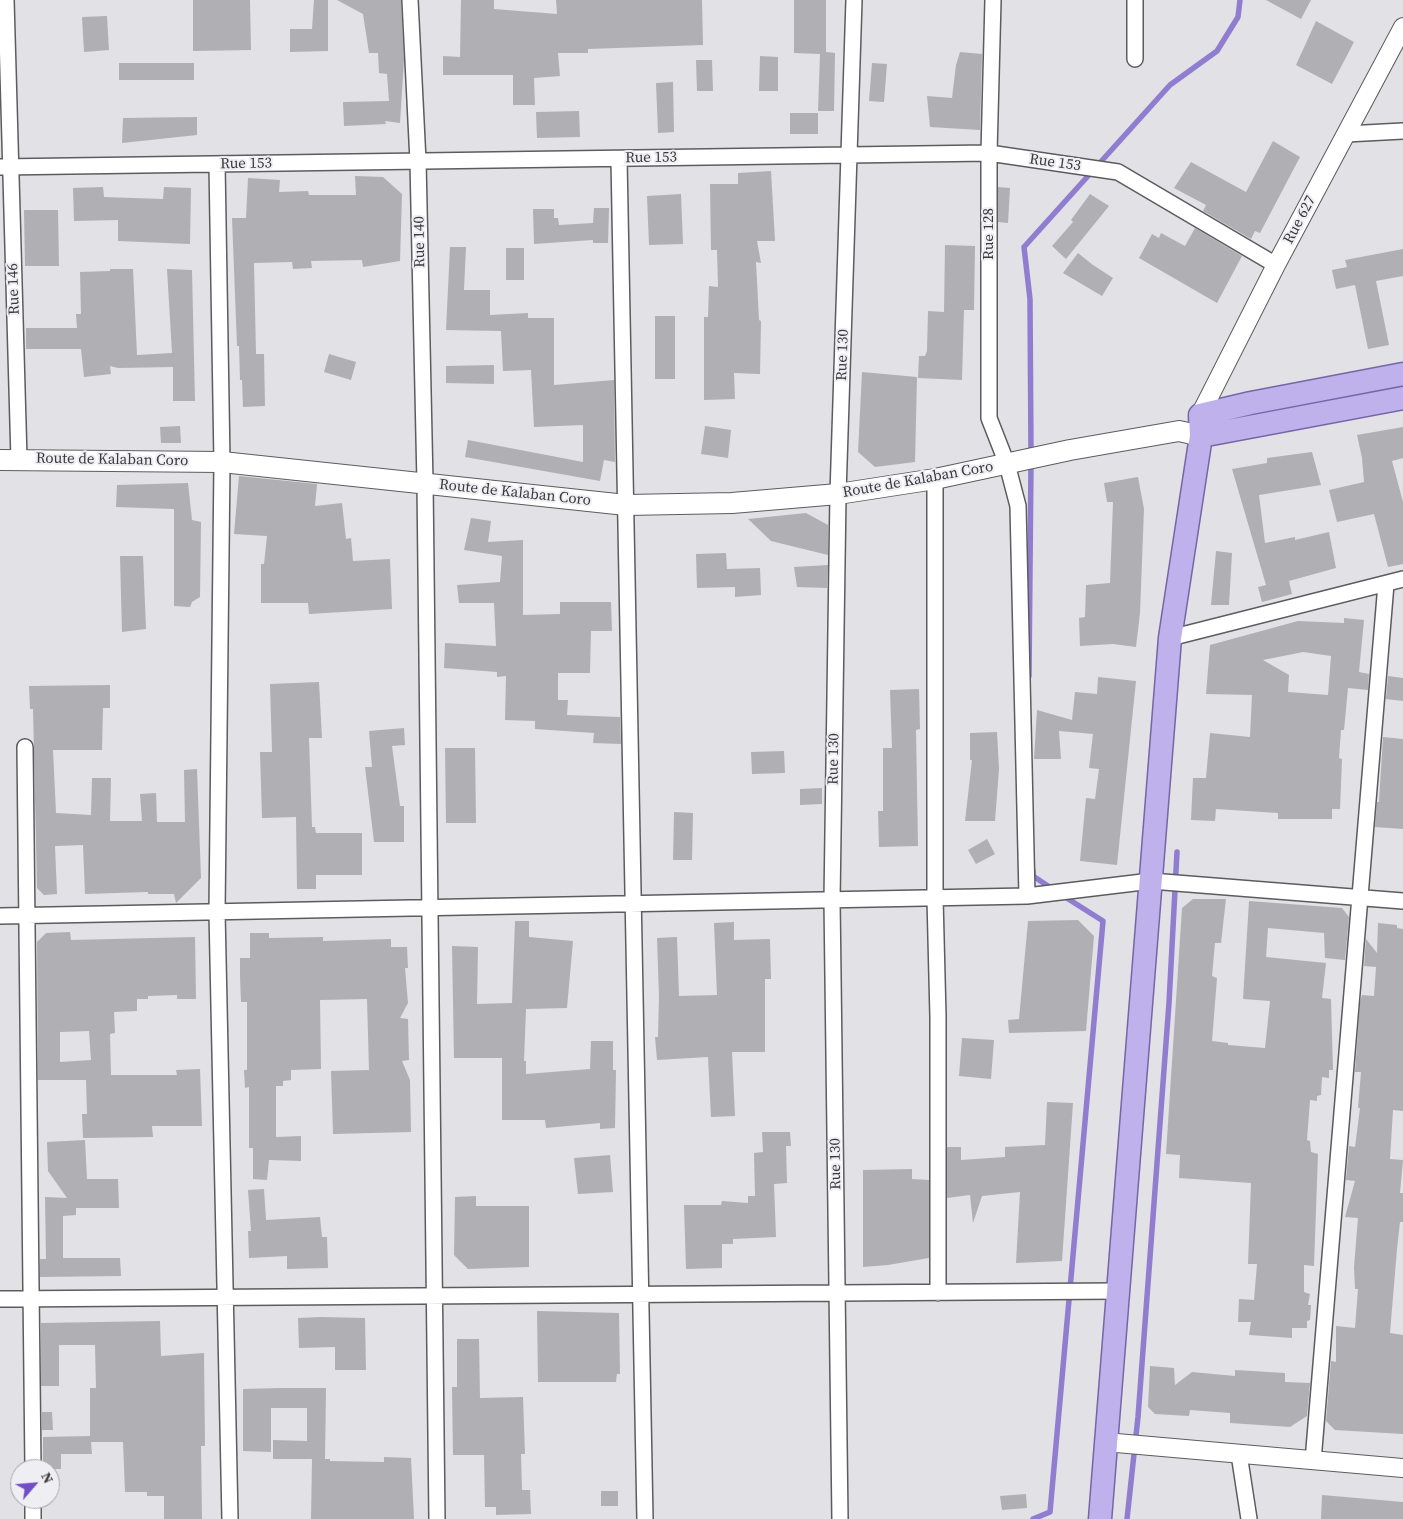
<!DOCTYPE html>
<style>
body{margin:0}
#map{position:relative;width:1403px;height:1519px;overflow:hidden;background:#e2e1e5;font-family:"Source Serif 4",serif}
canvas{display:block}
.north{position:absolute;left:10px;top:1459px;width:50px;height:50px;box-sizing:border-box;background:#efeef3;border:1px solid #a7a6a9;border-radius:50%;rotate:63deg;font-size:14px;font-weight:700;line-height:20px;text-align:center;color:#3a3a3b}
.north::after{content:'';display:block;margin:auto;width:18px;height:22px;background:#734ec7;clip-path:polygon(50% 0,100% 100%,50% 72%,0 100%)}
</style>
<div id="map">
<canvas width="1403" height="1519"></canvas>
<div class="north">N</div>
</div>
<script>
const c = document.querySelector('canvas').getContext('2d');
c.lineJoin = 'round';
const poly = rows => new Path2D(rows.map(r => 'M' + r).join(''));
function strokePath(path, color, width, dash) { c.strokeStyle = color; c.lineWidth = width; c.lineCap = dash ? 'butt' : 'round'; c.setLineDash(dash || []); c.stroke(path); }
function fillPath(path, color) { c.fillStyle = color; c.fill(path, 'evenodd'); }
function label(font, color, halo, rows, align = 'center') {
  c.font = font + ' "Source Serif 4",serif'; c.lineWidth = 4; c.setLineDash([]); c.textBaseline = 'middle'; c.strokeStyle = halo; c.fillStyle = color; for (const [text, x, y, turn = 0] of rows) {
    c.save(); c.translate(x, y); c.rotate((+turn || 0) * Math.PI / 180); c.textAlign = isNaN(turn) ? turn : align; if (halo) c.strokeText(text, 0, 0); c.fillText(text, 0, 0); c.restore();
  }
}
const stream = poly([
 [1031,454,1030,299,1024,247,1170,85,1217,51,1238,17,1240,0],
 [1029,676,1031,463],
 [1033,871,1033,876,1054,890],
 [1033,1519,1050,1512,1103,921,1062,895],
 [1127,1519,1138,1417,1169,1003,1177,852]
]);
const building = poly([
 [193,0,250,0,251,50,193,51],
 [314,0,328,0,328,51,290,52,290,29,312,29],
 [337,0,401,0,404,60,400,123,385,121,386,124,344,126,343,102,389,101,387,74,379,73,378,53,369,53,363,14],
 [461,0,494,0,494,9,557,14,556,0,702,0,703,45,588,49,588,53,558,53,560,76,534,78,535,105,513,105,513,75,443,75,443,56,460,57],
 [794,0,826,0,826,52,835,53,834,111,818,111,820,54,794,53],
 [1266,0,1311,0,1301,19],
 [107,16,109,50,84,52,82,17],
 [1316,21,1354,42,1332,84,1296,65],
 [960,52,982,54,980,130,930,127,927,96,952,98,956,65],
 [760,56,778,57,778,91,759,91],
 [696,60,712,60,713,91,697,91],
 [119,63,194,63,194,80,119,80],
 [872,63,887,64,884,102,869,101],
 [673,82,674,132,658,133,656,83],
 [579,111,580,137,537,138,536,112],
 [790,113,818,113,818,134,790,134],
 [197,117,197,135,122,143,123,118],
 [1273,141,1300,157,1260,233,1255,231,1251,239,1203,211,1206,205,1174,188,1191,162,1246,192],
 [771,171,775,241,757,241,761,263,756,262,759,320,761,321,760,374,734,373,735,399,704,400,704,317,708,317,709,286,718,287,717,250,711,250,710,184,738,184,738,173],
 [355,176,383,177,402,194,400,261,363,267,362,260,311,261,312,268,293,269,292,262,254,263,256,354,264,354,265,406,243,407,242,380,240,380,239,346,237,346,232,218,246,218,248,178,280,180,279,192,308,191,309,195,356,195],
 [103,187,104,197,163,199,164,187,191,188,190,244,118,241,118,220,74,221,73,188],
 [998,187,1010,188,1008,223,998,222],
 [681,194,683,244,649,245,647,196],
 [1090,194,1109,206,1066,259,1052,246,1073,222,1071,220],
 [594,208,609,208,608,243,593,243,593,240,534,244,533,209,554,209,554,218,558,218,559,225,593,223],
 [24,210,58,210,59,266,25,266],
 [1195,228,1242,256,1217,303,1139,258,1152,234,1159,238,1161,233,1185,246],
 [945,245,975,246,974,310,964,310,962,380,918,378,919,356,925,356,927,351,928,311,944,312],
 [450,247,466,247,464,290,490,290,490,315,528,313,528,318,554,318,554,385,614,380,615,462,604,460,600,481,465,457,468,440,583,462,583,425,534,427,531,370,503,371,501,331,446,330],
 [506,248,524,248,524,280,506,280],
 [1403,249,1403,276,1376,281,1389,345,1368,349,1355,285,1336,289,1332,270,1347,267,1345,260],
 [1078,253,1093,265,1113,278,1102,296,1063,273],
 [110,269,133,269,137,355,172,353,167,269,192,270,195,401,173,401,173,367,118,368,110,366,111,374,84,377,81,349,26,349,26,328,77,328,76,314,81,314,80,272,110,271],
 [655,316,675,316,675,379,655,379],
 [329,354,356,362,351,380,324,372],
 [494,365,494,384,446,383,446,366],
 [862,372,917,377,915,462,875,467,858,452],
 [180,426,181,443,161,443,160,427],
 [705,426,731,430,728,458,701,454],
 [1403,427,1403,458,1392,461,1403,502,1403,564,1388,567,1374,514,1337,522,1329,490,1364,482,1362,458,1357,435],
 [1312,452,1321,485,1259,495,1265,543,1295,537,1295,540,1329,532,1336,568,1289,581,1292,594,1262,602,1258,587,1266,585,1232,469,1267,463,1267,458],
 [239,476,317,484,315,506,342,503,346,539,351,538,353,561,390,559,392,609,309,614,308,603,261,603,261,564,264,564,267,536,234,534],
 [1138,477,1144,509,1140,613,1136,647,1113,644,1080,646,1079,618,1085,617,1086,585,1110,583,1113,502,1107,502,1104,483],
 [188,483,192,520,201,522,200,597,192,602,190,607,174,606,174,509,116,507,117,485],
 [806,513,828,525,828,555,771,541,748,519],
 [471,518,491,521,488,542,523,540,523,615,560,614,560,602,611,602,612,631,591,631,590,673,558,673,558,700,568,700,567,715,620,717,621,744,593,743,594,733,535,729,535,721,505,720,506,676,497,677,497,672,444,668,445,643,496,646,494,603,459,603,457,585,500,582,502,556,464,550],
 [1216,551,1232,553,1229,605,1211,605],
 [726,553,727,569,760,568,761,595,735,597,735,587,697,588,696,554],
 [120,556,143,556,146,629,122,632],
 [828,565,827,588,797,587,794,567],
 [1344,618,1364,620,1359,672,1369,674,1368,690,1348,688,1344,730,1341,730,1339,758,1342,759,1340,809,1332,809,1332,819,1278,819,1278,813,1216,809,1215,821,1191,820,1193,778,1206,778,1210,733,1250,737,1252,695,1206,694,1210,645,1298,621,1344,623],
 [1303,652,1331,656,1328,695,1288,692,1289,675,1263,660],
 [1388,676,1403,678,1403,701,1386,699],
 [1098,677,1136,681,1117,865,1080,861,1086,798,1095,799,1099,769,1089,768,1093,734,1059,731,1061,759,1034,759,1037,710,1072,720,1075,692,1097,694],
 [319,682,322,738,309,738,312,827,315,827,316,833,362,833,362,875,316,875,316,889,297,889,296,817,262,818,260,752,272,752,270,684],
 [110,685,110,708,103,708,102,750,53,750,56,813,91,815,92,778,111,778,110,821,142,821,140,794,156,793,157,822,185,822,184,770,197,769,201,878,176,903,174,894,148,894,148,892,85,894,83,845,55,846,57,894,44,895,37,888,33,709,30,709,29,686],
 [919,689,920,729,916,730,918,846,879,847,878,811,883,811,883,748,892,748,890,690],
 [404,728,405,745,392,746,400,806,404,806,404,842,374,842,365,767,372,767,369,731],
 [997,732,999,769,995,821,965,821,972,760,970,760,970,733],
 [1383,737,1403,739,1403,829,1375,827,1377,802,1379,802],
 [445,748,475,748,476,823,446,823],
 [784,751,785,773,752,774,751,752],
 [822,788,822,804,800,805,800,789],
 [674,812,693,813,692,860,673,860],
 [987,839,995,854,976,864,968,850],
 [1193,899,1226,899,1221,943,1215,943,1212,976,1217,978,1212,1041,1228,1043,1228,1045,1265,1048,1270,1001,1243,999,1249,901,1342,908,1349,917,1345,960,1325,958,1324,933,1268,928,1266,957,1326,963,1322,998,1331,999,1333,1070,1329,1070,1329,1078,1322,1077,1321,1095,1317,1096,1317,1101,1310,1100,1307,1140,1310,1141,1311,1152,1318,1154,1314,1266,1304,1265,1304,1292,1310,1294,1308,1305,1311,1305,1310,1320,1307,1321,1307,1328,1292,1328,1292,1338,1249,1335,1251,1322,1238,1322,1239,1299,1254,1300,1257,1264,1248,1264,1251,1183,1179,1178,1180,1155,1166,1154,1182,908],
 [1078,920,1094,936,1086,1031,1009,1033,1008,1020,1019,1019,1028,921],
 [515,921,529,921,529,937,573,941,567,1008,526,1009,524,1061,526,1061,526,1074,590,1069,591,1041,613,1041,613,1070,616,1070,615,1128,600,1129,600,1123,546,1128,545,1120,502,1120,502,1058,454,1058,452,946,478,947,477,1004,512,1003],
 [734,922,734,940,770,939,771,979,765,979,765,1052,732,1052,735,1116,711,1117,708,1057,657,1060,655,1037,658,1037,659,996,657,938,677,937,679,996,717,995,714,923],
 [1378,923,1397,925,1397,928,1403,929,1403,1111,1393,1110,1390,1159,1403,1160,1400,1193,1403,1193,1403,1222,1400,1222,1397,1249,1390,1333,1403,1335,1403,1434,1335,1430,1326,1421,1331,1361,1336,1362,1336,1326,1355,1328,1358,1289,1355,1289,1354,1267,1358,1218,1345,1217,1355,1181,1346,1180,1349,1146,1355,1147,1360,1108,1358,1108,1361,1072,1355,1072,1360,1003,1362,995,1374,996,1376,967,1364,966,1366,939,1377,953],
 [70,932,71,940,195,937,196,999,177,999,177,995,148,996,148,999,137,999,137,1011,114,1012,115,1033,110,1034,111,1075,177,1075,176,1070,200,1069,202,1126,152,1126,153,1137,83,1138,82,1114,87,1114,86,1080,38,1080,37,942,46,933],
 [89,1031,91,1060,60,1062,60,1032],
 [250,933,269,933,269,938,323,937,323,941,391,939,391,947,407,947,408,968,405,968,408,1003,400,1018,408,1019,409,1060,402,1061,410,1080,411,1132,333,1134,331,1071,369,1070,367,999,320,1000,321,1069,291,1070,291,1080,283,1081,283,1086,276,1086,276,1137,301,1136,301,1161,269,1160,267,1180,253,1179,253,1148,249,1148,249,1087,245,1088,244,1070,247,1070,247,1002,241,1002,240,976,240,958,250,958],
 [962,1038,994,1040,991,1079,959,1076],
 [1047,1102,1073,1103,1062,1261,1016,1263,1020,1192,982,1196,973,1223,970,1195,947,1198,947,1147,961,1147,961,1160,1005,1157,1005,1147,1045,1145],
 [762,1132,790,1132,791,1146,786,1146,787,1183,774,1184,776,1237,733,1239,733,1244,722,1244,722,1268,686,1269,684,1205,721,1205,722,1201,748,1203,748,1196,755,1196,754,1153,763,1152],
 [85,1140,87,1179,118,1179,119,1208,76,1208,76,1215,63,1216,63,1258,120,1258,121,1276,40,1277,40,1259,46,1259,45,1197,67,1198,48,1171,47,1142],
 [610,1155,613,1192,578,1194,574,1158],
 [912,1169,912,1179,929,1180,929,1258,888,1265,863,1267,863,1170],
 [264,1189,266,1220,320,1217,322,1237,327,1237,328,1268,287,1269,287,1256,249,1258,248,1231,251,1231,248,1190],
 [476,1196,476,1206,529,1206,529,1267,468,1269,454,1255,455,1197],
 [537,1311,619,1313,620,1374,617,1374,616,1382,538,1382],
 [321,1317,365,1318,366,1370,335,1370,335,1347,299,1348,298,1318],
 [160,1321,161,1356,204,1353,205,1446,201,1446,202,1519,164,1519,164,1496,147,1496,147,1492,125,1492,123,1442,91,1442,92,1454,61,1454,61,1469,43,1469,43,1437,90,1436,90,1388,96,1388,95,1345,59,1345,59,1386,41,1386,41,1323],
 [457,1339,479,1339,480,1398,523,1397,525,1454,521,1454,522,1490,530,1490,531,1514,496,1515,496,1507,485,1507,484,1455,453,1455,452,1387,457,1387],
 [1150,1366,1174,1368,1175,1385,1192,1372,1235,1376,1235,1370,1285,1373,1285,1382,1310,1383,1307,1416,1290,1427,1230,1423,1230,1413,1190,1410,1189,1416,1155,1414,1148,1407],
 [280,1388,326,1388,325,1459,330,1459,330,1461,384,1462,384,1457,411,1458,414,1519,311,1519,312,1459,273,1459,273,1440,307,1441,307,1408,271,1408,271,1452,243,1451,243,1389],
 [42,1412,52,1412,53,1430,42,1430],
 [601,1491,618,1491,618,1506,601,1506],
 [1026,1494,1027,1508,1002,1510,1000,1496],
 [1322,1495,1403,1502,1403,1519,1321,1519]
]);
const minor = poly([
 [6,0,19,459],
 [410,0,418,161,425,483,437,1519],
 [993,0,989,153,989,418,1007,464,1018,506,1027,896],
 [1135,59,1135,0],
 [1346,134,1403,131],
 [619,159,645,1519],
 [217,164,222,462,217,912,230,1519],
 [0,167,989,153,1118,172,1276,265],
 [935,479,935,898,938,1017,938,1293],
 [1170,638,1403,579],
 [25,747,33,1469],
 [0,916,1027,896,1151,881,1403,901],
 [0,1299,1118,1291],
 [1239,1454,1249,1519],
 [1313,1461,1386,584],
 [33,1499,33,1519],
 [840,1519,832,900,838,494,854,0]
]);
const tertiary = poly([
 [1200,415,1276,265,1403,27],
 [1105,1442,1403,1468]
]);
const secondary = poly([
 [0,460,222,462,626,505,732,503,838,494,935,479,1070,450,1179,431,1201,436]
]);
const primary = poly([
 [1201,436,1403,398],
 [1100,1519,1170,638,1201,436,1200,415,1251,403,1403,374]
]);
const streetNames = [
 ["Rue 153",651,158,-1],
 ["Rue 153",1055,163,8],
 ["Rue 153",246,164,-1],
 ["Rue 627",1300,220,-62],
 ["Rue 128",989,234,-90],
 ["Rue 140",420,242,-91],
 ["Rue 146",14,289,-92],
 ["Rue 130",843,355,-88],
 ["Route de Kalaban Coro",112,460,1],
 ["Route de Kalaban Coro",918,480,-10],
 ["Route de Kalaban Coro",515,493,6],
 ["Rue 130",834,759,-89],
 ["Rue 130",836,1164,-91]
];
strokePath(stream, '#907dcf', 5.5);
fillPath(building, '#b0afb3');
strokePath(minor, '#5c5c5f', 18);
strokePath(tertiary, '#5c5c5f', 20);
strokePath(secondary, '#5c5c5f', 22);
strokePath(primary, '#7566a6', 25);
strokePath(minor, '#fff', 15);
strokePath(tertiary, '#fff', 18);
strokePath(secondary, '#fff', 20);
strokePath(primary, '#bfb1ec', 22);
label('15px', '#3a3a3b', '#efeef3', streetNames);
</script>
